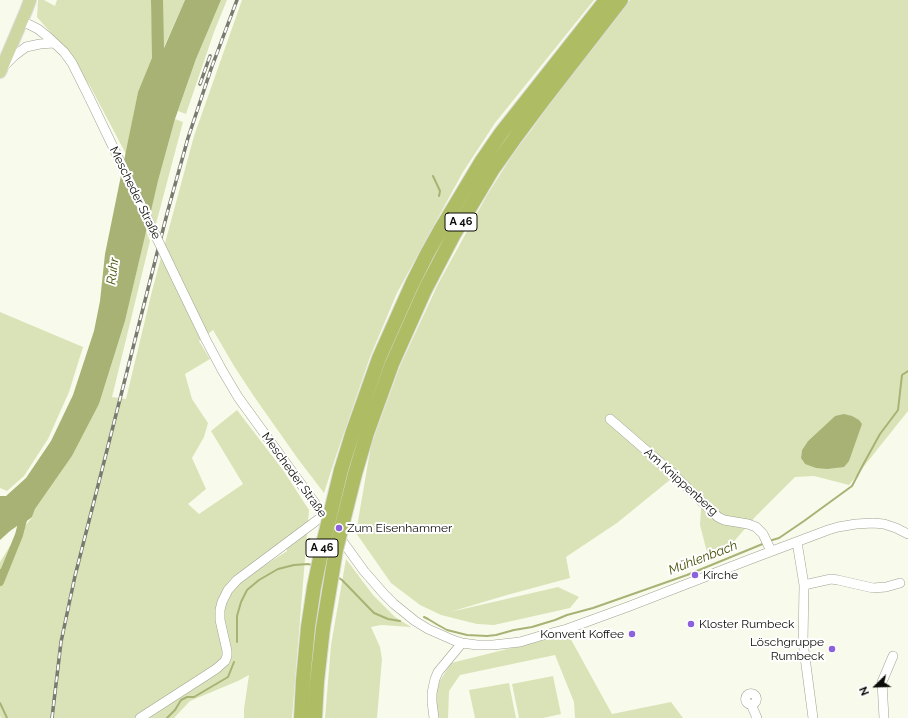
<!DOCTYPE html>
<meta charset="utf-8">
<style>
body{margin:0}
#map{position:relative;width:908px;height:718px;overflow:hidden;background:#f8fbeb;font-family:Raleway,sans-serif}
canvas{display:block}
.north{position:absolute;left:856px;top:666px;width:40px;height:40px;-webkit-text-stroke:3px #fff;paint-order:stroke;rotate:247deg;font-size:11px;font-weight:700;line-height:16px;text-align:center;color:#0b0c07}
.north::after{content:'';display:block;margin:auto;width:14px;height:18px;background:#0b0c07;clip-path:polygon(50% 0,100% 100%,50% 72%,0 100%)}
</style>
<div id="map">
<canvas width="908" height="718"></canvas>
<div class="north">N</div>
</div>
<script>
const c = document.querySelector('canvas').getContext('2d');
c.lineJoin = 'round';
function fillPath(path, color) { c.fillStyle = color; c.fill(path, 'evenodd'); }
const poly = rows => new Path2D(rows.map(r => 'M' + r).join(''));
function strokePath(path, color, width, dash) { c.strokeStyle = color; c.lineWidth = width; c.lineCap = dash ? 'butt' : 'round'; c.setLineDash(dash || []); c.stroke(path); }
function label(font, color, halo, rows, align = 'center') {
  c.font = font + ' Raleway,sans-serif'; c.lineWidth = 4; c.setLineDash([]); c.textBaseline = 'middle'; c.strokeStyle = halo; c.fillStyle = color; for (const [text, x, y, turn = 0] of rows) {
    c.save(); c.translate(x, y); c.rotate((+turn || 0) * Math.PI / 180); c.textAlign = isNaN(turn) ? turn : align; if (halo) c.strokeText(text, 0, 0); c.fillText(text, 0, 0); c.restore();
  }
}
const green = poly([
 [38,0,44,0,55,6,57,0,151,0,153,58,138,92,126,154,90,86,64,48,37,17],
 [163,0,185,0,163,49],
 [221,0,227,0,214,32,186,114,178,111,196,59],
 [242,0,594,0,495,123,463,172,397,293,370,357,335,459,324,493,298,459,253,395,234,366,213,330,199,341,210,359,185,374,192,399,208,423,204,437,192,458,206,489,188,504,199,514,243,484,211,431,237,410,283,470,309,510,292,718,244,718,244,709,249,675,238,681,190,701,174,718,147,718,212,672,134,718,1,718,0,716,0,562,10,546,32,517,35,509,72,456,99,404,125,321,146,231,150,241,112,397,126,399,152,291,194,136],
 [286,538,287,551,248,576,247,569],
 [630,0,908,0,908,411,849,485,814,476,795,477,756,516,723,554,709,560,700,525,701,509,700,497,624,436,671,479,617,523,566,557,570,578,507,595,450,612,558,587,579,597,570,608,494,625,477,624,441,615,420,605,391,583,356,533,371,445,400,366,438,284,487,195,513,154,532,129,549,104],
 [835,416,850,456,849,461,805,464,801,458,802,450,808,441],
 [175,119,183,122,156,224,150,212,158,181],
 [0,312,83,347,69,392,48,439,24,476,7,491,0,488],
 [346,559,373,595,395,617,411,627,381,625,371,627,380,647,382,659,377,718,325,718,331,645],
 [568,634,612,714,671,702,683,718,575,718,574,702,555,655,460,675,449,691,448,718,438,718,436,696,438,684,451,663],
 [553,676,561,714,543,718,519,718,512,684],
 [509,683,516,718,475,718,469,690]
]);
const water = poly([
 [151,0,163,0,164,48,185,0,221,0,196,59,175,119,158,181,125,321,99,404,72,456,35,509,32,517,19,527,17,526,10,531,0,540,0,496,6,496,26,478,51,441,73,395,94,331,100,301,105,254,138,92,152,58],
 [844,414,852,416,859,420,862,424,849,461,844,467,827,469,816,468,805,464,801,458,802,450,808,441,835,416]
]);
const stream = poly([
 [433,176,440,191,439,196],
 [769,541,779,538,804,521,852,486,864,463,880,434,898,410,902,375,908,371],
 [0,570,5,569],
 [336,576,342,580,374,613,388,619,400,621],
 [424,617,428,619,438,625,447,630,467,635,487,636,496,635,514,630,532,627,555,620,567,615,593,608,687,575,765,543],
 [237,642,237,616,241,602,247,590,259,580,278,569,294,565,308,564,312,565],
 [0,703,7,718],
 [167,718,175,710,181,700,187,697,194,697,228,677,234,662]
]);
const canal = poly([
 [0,582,19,535,24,516]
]);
const minor = poly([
 [22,21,38,29,48,37,64,52,72,63,90,99],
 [5,65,14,56,26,47,40,44,54,43],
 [176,278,206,340,222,370,238,397,364,571,384,594,394,604,415,621,428,629,453,640,462,643,477,645,493,645,520,642,540,636,567,629,630,606,751,559,828,530,838,527,856,524,873,523,884,524,896,528,908,534],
 [610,419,670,471,700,500,718,517,724,520,748,524,756,527,763,534,771,551],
 [797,542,804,585,803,642,813,718],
 [804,585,831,579,838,580,873,588,886,587,900,583],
 '745.5 699a5.5 5.5 0 1 1 11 0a5.5 5.5 0 1 1-11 0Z',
 [751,704,757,718],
 [140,718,216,669,225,661,227,656,227,651,220,620,220,610,222,602,228,590,237,580,324,515],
 [434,718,432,702,432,693,435,679,438,672,462,643],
 [884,718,882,682,893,656]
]);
const major = poly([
 [0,72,26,11,30,0]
]);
const highway = poly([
 [341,470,353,431,379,358,412,284,427,254,442,227,481,162,501,133,606,0],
 [355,474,367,433,392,364,425,290,453,236,493,169,515,138,541,103,621,0],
 [301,718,303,680,308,627],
 [315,718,317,682,323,628]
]);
const rail = poly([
 [200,84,210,56],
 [52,718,61,642,75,576,168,210,188,138,211,69,237,0]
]);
const minorBridge = poly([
 [90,99,176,278]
]);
const highwayBridge = poly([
 [308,627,314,587,322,548,341,470],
 [323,628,336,550,355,474]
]);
const markers = [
 [339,528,4,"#8c61dc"],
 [695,575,4,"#8c61dc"],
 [691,624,4,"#8c61dc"],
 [632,634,4,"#8c61dc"],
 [832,649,4,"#8c61dc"]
];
const shields = [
 [461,222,32],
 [322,548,32]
];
const shieldNames = [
 ["A 46",461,222],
 ["A 46",322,548]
];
const streetNames = [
 ["Mescheder Straße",135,193,64],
 ["Mescheder Straße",294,475,54],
 ["Am Knippenberg",681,482,42]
];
const poiNames = [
 ["Zum Eisenhammer",347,528],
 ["Kirche",703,575],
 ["Kloster Rumbeck",699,624],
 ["Konvent Koffee",624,634,"right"],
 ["Löschgruppe",824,642,"right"],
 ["Rumbeck",824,656,"right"]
];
const waterNames = [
 ["Ruhr",113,271,-83],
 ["Mühlenbach",703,558,-21]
];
fillPath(green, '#dae3b7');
fillPath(water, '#a7b274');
strokePath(stream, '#a7b274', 2);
strokePath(canal, '#a7b274', 8);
strokePath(minor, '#9fa393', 10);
strokePath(major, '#dddddc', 14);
strokePath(highway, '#dddddc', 16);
strokePath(minor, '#fff', 9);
strokePath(major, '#ced7a2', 12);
strokePath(highway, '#aebd64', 14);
strokePath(rail, '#797a70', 3.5);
strokePath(rail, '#fff', 2, [6]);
strokePath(minorBridge, '#9fa393', 10, []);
strokePath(highwayBridge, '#dddddc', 16, []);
strokePath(minorBridge, '#fff', 9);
strokePath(highwayBridge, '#aebd64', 14);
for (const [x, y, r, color] of markers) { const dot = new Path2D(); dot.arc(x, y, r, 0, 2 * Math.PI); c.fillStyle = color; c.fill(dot); strokePath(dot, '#fff', 1.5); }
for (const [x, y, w] of shields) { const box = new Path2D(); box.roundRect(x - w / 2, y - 9, w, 18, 3); c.fillStyle = '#fff'; c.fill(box); strokePath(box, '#0b0c07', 1); }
label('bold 11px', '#0b0c07', null, shieldNames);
label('12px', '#0b0c07', '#fff', streetNames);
label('12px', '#0b0c07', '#fff', poiNames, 'left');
label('italic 13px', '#485107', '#fff', waterNames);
</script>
